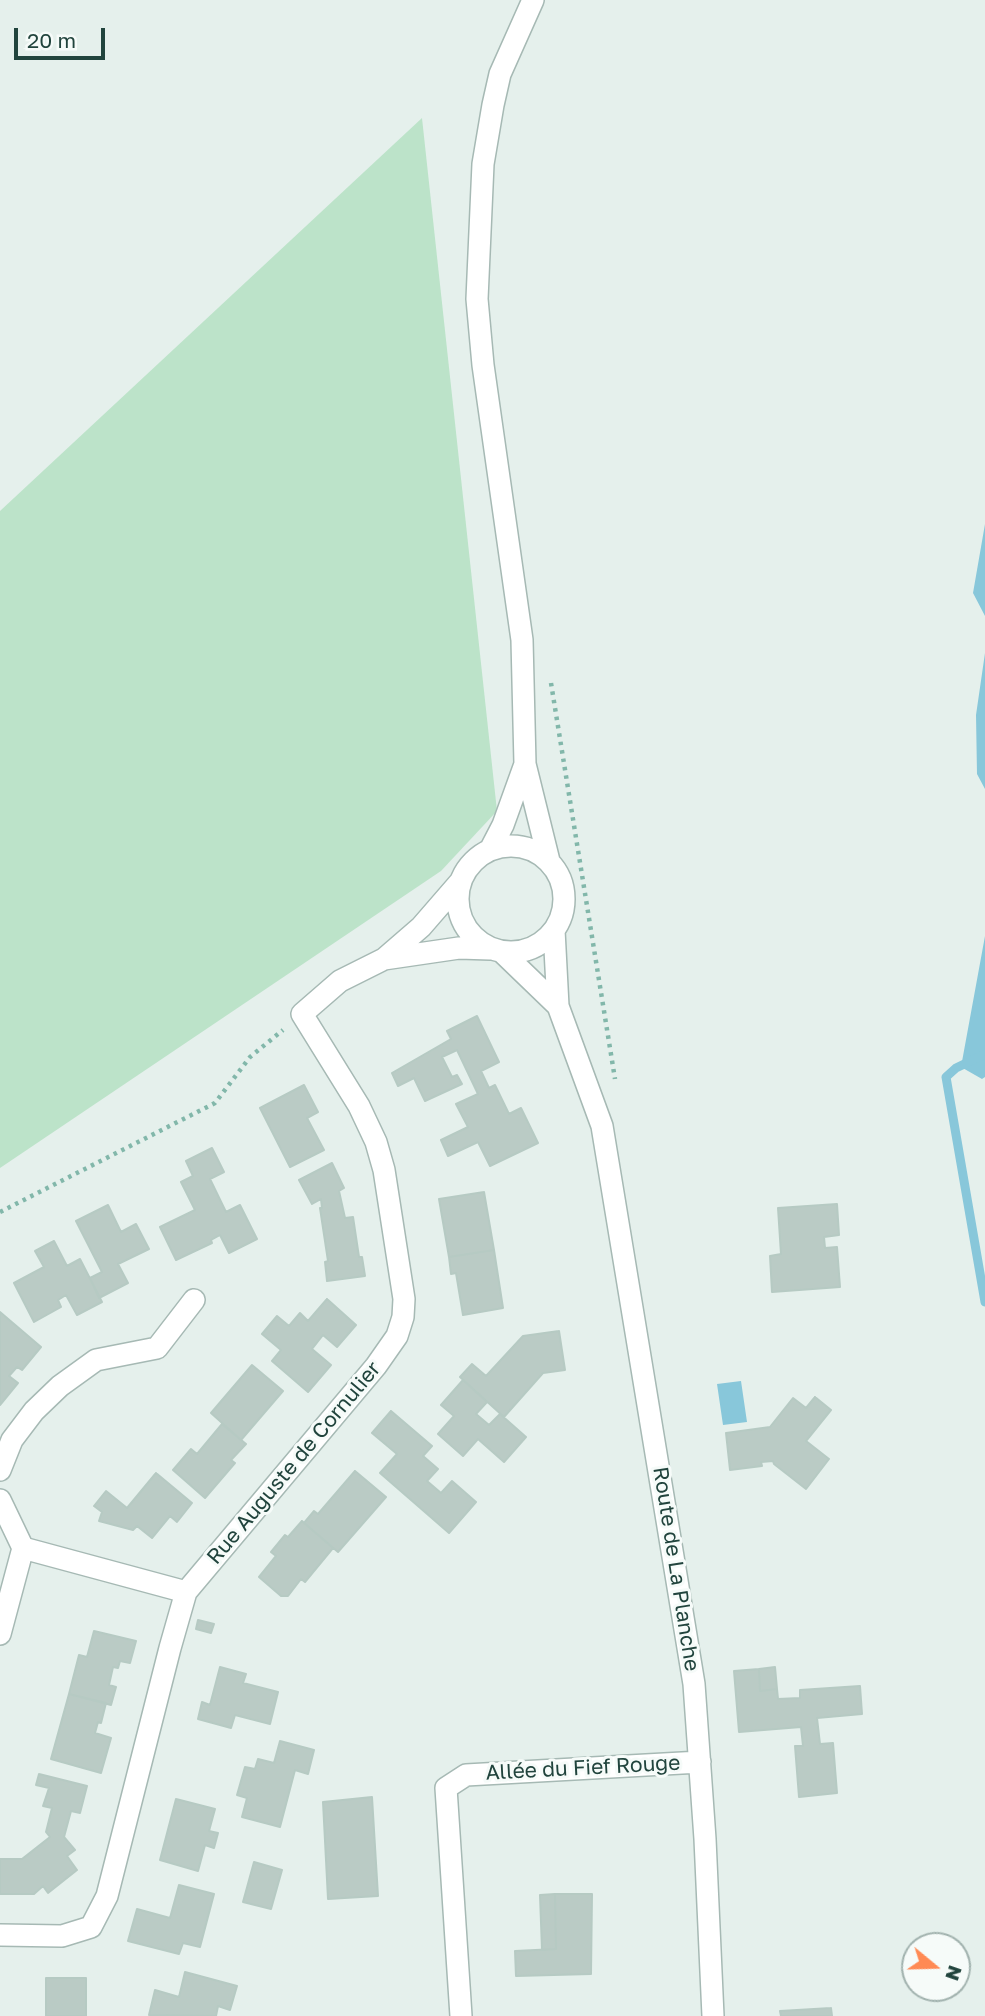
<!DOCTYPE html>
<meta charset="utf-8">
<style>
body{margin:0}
#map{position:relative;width:985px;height:2016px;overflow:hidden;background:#e5f0ec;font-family:"Golos Text",sans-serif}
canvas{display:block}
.north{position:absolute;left:901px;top:1932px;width:70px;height:70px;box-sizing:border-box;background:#f6fbf9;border:2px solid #a1b2ae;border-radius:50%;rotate:109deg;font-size:19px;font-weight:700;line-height:28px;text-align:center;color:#21443d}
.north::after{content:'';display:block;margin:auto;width:24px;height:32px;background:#ff8a54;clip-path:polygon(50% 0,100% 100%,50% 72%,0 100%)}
.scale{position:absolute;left:14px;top:28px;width:91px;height:32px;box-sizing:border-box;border:4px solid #21443d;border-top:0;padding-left:9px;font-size:21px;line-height:24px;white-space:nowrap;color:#21443d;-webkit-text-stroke:5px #f6fbf9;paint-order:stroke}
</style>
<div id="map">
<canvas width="985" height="2016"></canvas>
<div class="north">N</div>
<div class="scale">20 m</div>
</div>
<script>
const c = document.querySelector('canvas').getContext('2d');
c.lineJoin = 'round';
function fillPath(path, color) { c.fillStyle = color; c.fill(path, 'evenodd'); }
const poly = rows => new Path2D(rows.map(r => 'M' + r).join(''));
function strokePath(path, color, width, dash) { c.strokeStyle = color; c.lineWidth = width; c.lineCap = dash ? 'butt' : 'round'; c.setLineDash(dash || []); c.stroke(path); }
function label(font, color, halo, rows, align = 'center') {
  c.font = font + ' "Golos Text",sans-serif'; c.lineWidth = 6; c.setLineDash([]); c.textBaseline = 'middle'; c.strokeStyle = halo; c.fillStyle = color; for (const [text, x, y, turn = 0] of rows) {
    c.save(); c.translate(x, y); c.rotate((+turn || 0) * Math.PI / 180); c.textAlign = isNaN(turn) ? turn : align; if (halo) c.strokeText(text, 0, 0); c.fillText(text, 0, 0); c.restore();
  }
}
const green = poly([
 [422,118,497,811,441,871,0,1168,0,511]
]);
const water = poly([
 [985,524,985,616,973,593],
 [985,653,985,789,977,774,976,715],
 [985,936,985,1077,982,1079,961,1067],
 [741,1381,747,1422,723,1425,717,1384]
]);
const stream = poly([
 [985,1054,956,1068,946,1077,985,1302]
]);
const building = poly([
 [477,1016,499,1062,481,1071,489,1088,495,1085,509,1114,521,1108,538,1143,490,1166,478,1142,448,1156,441,1140,468,1127,456,1104,478,1094,457,1050,442,1057,452,1077,457,1075,462,1084,425,1101,414,1078,398,1086,392,1073,451,1039,447,1031,477,1016],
 [304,1085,318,1112,307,1118,324,1150,290,1167,260,1108,304,1085],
 [212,1148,224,1172,210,1179,226,1212,240,1205,257,1239,229,1253,220,1235,211,1240,212,1243,176,1260,160,1227,195,1210,181,1182,193,1176,186,1161,212,1148],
 [332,1163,344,1188,339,1191,345,1218,353,1217,359,1257,362,1257,365,1276,327,1281,325,1262,328,1261,320,1208,322,1208,321,1199,312,1204,299,1180,332,1163],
 [484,1192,494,1250,449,1257,439,1199,484,1192],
 [837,1204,839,1235,824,1237,825,1248,837,1247,840,1287,772,1292,770,1256,781,1254,778,1208,837,1204],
 [108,1205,121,1232,136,1224,149,1249,118,1264,128,1283,99,1298,90,1278,102,1272,76,1221,108,1205],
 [54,1241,67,1266,80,1259,102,1302,77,1315,66,1295,58,1300,61,1307,34,1322,14,1283,44,1267,35,1251,54,1241],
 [494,1250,503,1308,463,1315,456,1273,451,1274,449,1257,494,1250],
 [327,1299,356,1325,337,1347,323,1335,312,1349,331,1365,308,1392,272,1361,281,1350,262,1334,277,1316,289,1326,300,1313,308,1321,327,1299],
 [0,1312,41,1347,22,1370,17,1367,9,1376,18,1383,0,1405,0,1312],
 [559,1331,565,1370,543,1373,504,1417,460,1377,472,1364,486,1376,523,1336,559,1331],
 [252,1365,283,1391,241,1440,211,1413,252,1365],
 [463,1380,487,1402,476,1414,489,1425,500,1414,526,1437,504,1462,478,1439,463,1456,438,1434,454,1416,441,1405,463,1380],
 [815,1397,831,1410,806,1441,829,1459,806,1489,774,1464,773,1461,761,1462,762,1466,730,1470,726,1433,770,1427,793,1398,806,1408,815,1397],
 [391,1411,432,1446,423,1456,438,1469,427,1481,441,1493,452,1481,476,1502,449,1533,380,1473,397,1454,372,1433,391,1411],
 [222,1424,246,1444,231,1460,235,1463,205,1498,173,1470,191,1449,197,1454,222,1424],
 [355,1471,386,1497,338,1552,304,1523,314,1511,318,1514,355,1471],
 [156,1473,192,1503,177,1522,170,1516,152,1538,137,1526,133,1530,99,1521,102,1512,94,1506,106,1491,127,1508,156,1473],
 [302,1521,333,1548,305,1582,301,1579,288,1596,281,1596,259,1577,276,1556,271,1552,285,1535,288,1537,302,1521],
 [198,1620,214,1624,211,1633,196,1629,198,1620],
 [94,1631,136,1641,130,1663,120,1661,118,1668,113,1667,109,1685,116,1687,111,1705,69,1694,79,1655,87,1657,94,1631],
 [220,1667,246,1674,243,1683,278,1692,270,1724,235,1715,231,1728,198,1719,202,1702,210,1705,220,1667],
 [775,1667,777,1689,760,1691,759,1669,775,1667],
 [759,1669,760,1691,777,1689,778,1699,800,1698,800,1690,860,1686,862,1714,817,1718,820,1744,833,1743,837,1793,799,1797,795,1746,803,1746,801,1727,739,1732,734,1671,759,1669],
 [69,1694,106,1703,101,1723,98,1722,95,1733,111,1738,101,1773,51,1759,69,1694],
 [280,1741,314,1750,308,1774,295,1770,280,1827,242,1817,247,1798,237,1795,245,1767,255,1769,258,1759,274,1763,280,1741],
 [39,1774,87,1786,80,1813,71,1811,64,1837,75,1850,67,1856,77,1870,48,1893,43,1886,34,1894,0,1894,0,1859,22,1859,50,1837,46,1832,52,1808,43,1806,49,1788,36,1785,39,1774],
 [372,1797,378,1896,328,1899,323,1802,372,1797],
 [176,1799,215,1809,209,1831,218,1833,214,1848,205,1845,198,1871,160,1860,176,1799],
 [254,1862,282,1870,271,1909,243,1902,254,1862],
 [179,1885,214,1894,200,1947,183,1943,179,1954,128,1941,137,1909,170,1918,179,1885],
 [555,1894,592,1894,591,1974,516,1976,515,1951,556,1949,555,1894],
 [555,1894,556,1949,542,1950,540,1895,555,1894],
 [185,1972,237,1986,230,2010,218,2006,216,2016,149,2015,155,1990,179,1997,185,1972],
 [46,1978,86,1978,86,2016,46,2016,46,1978],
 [831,2008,832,2016,781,2016,780,2011,831,2008]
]);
const path = poly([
 [551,683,615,1079],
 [0,1212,215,1103,250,1057,283,1030]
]);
const minor = poly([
 [533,0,500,74,493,105,483,164,477,299,483,365,522,640,525,764,549,861],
 '458 899a53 53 0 1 1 106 0a53 53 0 1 1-106 0Z',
 [490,850,503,825,525,764],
 [554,930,558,1006,602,1126,694,1684,705,1839,713,2016],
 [502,952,558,1006],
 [384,959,459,948,490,949],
 [0,1470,12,1440,34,1411,60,1386,96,1360,157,1348,194,1300],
 [0,1500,23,1548,186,1592],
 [0,1634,23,1548],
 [0,1935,62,1936,91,1927,107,1896,170,1648,186,1592,376,1366,397,1336,403,1317,404,1299,384,1170,376,1142,359,1106,302,1014,340,981,384,959,421,927,460,882],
 [461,2016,446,1788,466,1775,700,1762]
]);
const streetNames = [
 ["Rue Auguste de Cornulier",294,1463,-50],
 ["Route de La Planche",676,1569,81],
 ["Allée du Fief Rouge",583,1768,-3]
];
fillPath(green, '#bce3c9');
fillPath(water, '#88c7da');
strokePath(stream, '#88c7da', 9);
fillPath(building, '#bacbc5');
strokePath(building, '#b6cac3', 2);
strokePath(minor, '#a6b9b4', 24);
strokePath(path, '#82b7aa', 4.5, [3.5, 5]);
strokePath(minor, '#fff', 21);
label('21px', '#21443d', '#f6fbf9', streetNames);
</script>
